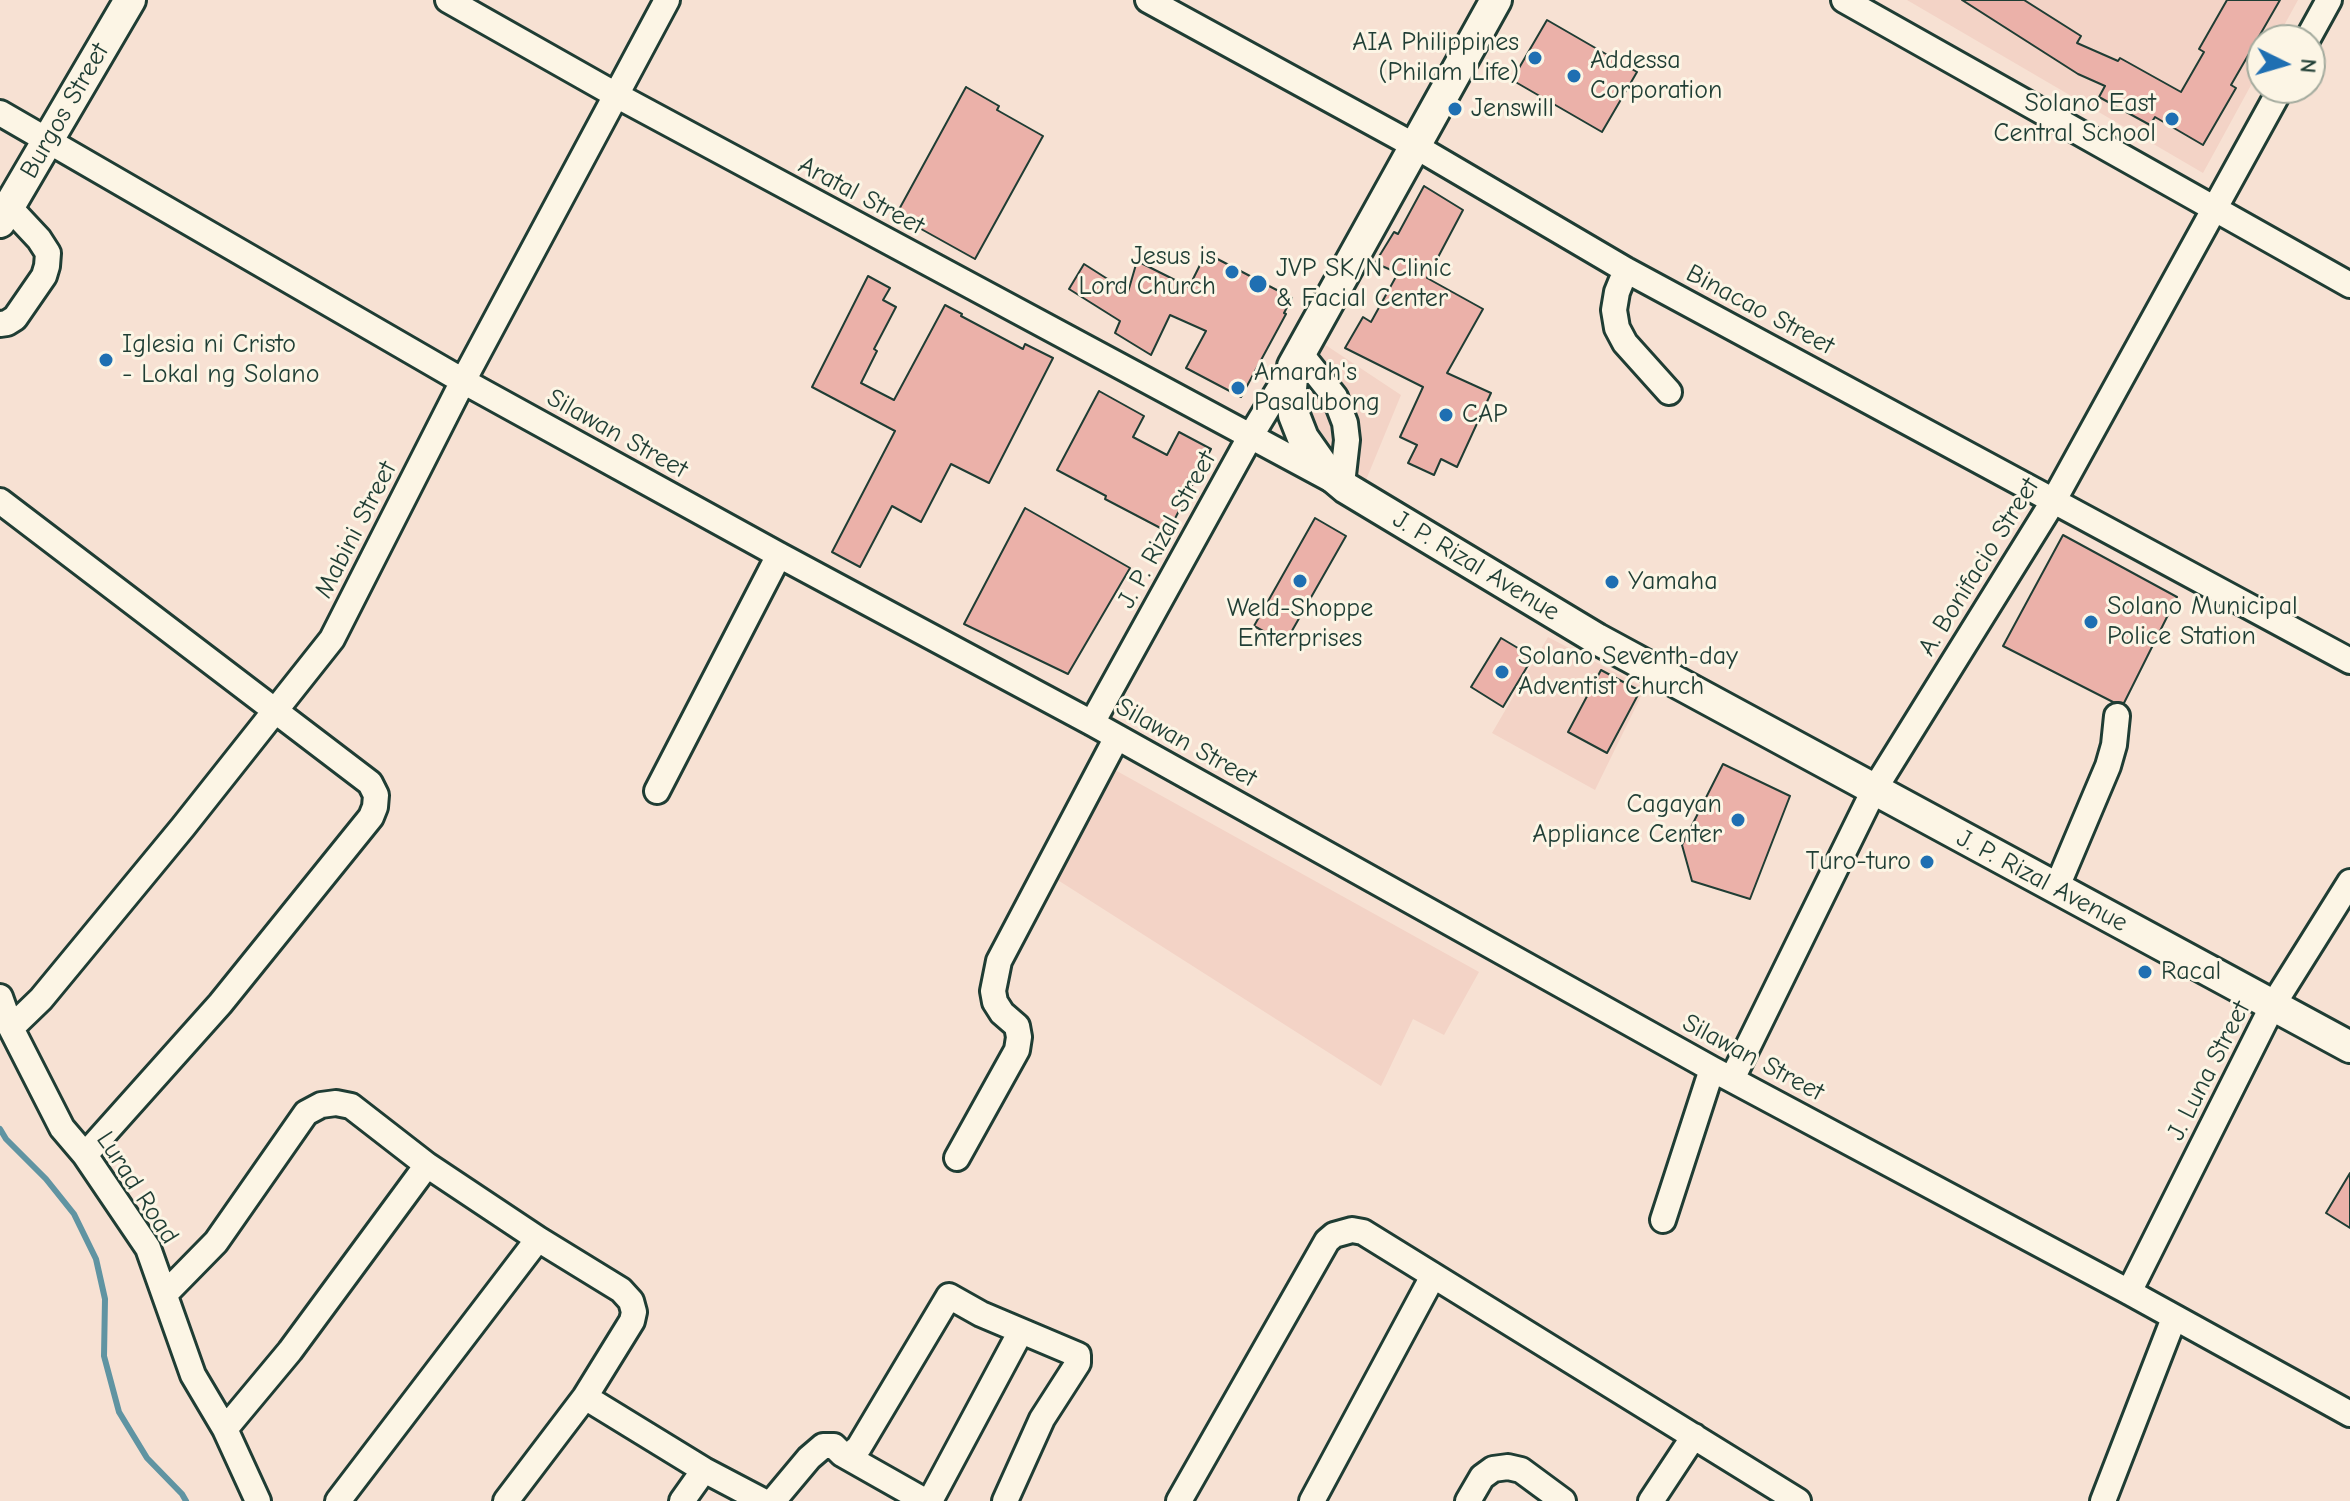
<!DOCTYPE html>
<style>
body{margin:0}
#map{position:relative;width:2350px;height:1501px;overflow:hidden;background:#f7e1d3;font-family:"Comic Neue",sans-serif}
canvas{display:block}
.north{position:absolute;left:2246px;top:24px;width:80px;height:80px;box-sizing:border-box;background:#fcf5e5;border:2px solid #a4ab9e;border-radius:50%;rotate:95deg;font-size:22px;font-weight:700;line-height:32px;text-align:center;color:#1f3d34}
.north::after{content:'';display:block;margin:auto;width:28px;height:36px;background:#1f6fb2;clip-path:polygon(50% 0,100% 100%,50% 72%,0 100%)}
</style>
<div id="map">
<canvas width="2350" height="1501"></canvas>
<div class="north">N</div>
</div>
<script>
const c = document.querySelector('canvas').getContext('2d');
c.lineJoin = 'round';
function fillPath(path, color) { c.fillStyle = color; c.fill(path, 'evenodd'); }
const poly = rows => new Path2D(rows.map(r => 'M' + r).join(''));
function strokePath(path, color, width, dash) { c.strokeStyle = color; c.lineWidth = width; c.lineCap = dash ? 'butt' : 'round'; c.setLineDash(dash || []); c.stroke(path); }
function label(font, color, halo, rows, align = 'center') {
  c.font = font + ' "Comic Neue",sans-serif'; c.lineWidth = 6; c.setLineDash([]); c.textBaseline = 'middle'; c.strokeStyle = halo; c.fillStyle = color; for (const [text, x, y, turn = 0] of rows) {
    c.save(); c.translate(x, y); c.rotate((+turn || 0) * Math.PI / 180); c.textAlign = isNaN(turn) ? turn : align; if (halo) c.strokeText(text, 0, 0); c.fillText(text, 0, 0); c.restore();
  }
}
const built = poly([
 [1907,0,2298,0,2276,40,2262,40,2262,65,2203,173],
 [1321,342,1401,395,1366,480,1330,453,1313,425,1308,412,1309,376],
 [1548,637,1645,688,1595,790,1492,733],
 [1115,770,1479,972,1444,1035,1413,1019,1381,1086,1053,877]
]);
const stream = poly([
 [0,1129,6,1139,46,1179,74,1214,96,1259,105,1299,104,1356,119,1412,147,1458,182,1494,186,1501]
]);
const building = poly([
 [1962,0,2024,0,2081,36,2077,43,2118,61,2120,58,2181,92,2204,52,2199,49,2227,0,2280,0,2231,85,2236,88,2203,145,2155,117,2150,125,2099,97,2105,86,2078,74,1962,0],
 [1547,20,1637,72,1602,132,1512,80,1547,20],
 [966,87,999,106,997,110,1043,136,975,259,896,215,966,87],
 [1424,186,1463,210,1427,278,1483,309,1447,373,1491,393,1457,467,1441,459,1434,475,1408,463,1417,445,1400,437,1423,387,1345,348,1363,317,1371,322,1398,273,1375,263,1394,232,1398,234,1424,186],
 [1206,253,1292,298,1284,313,1286,314,1241,397,1186,368,1206,331,1170,315,1151,355,1115,333,1120,321,1069,289,1084,264,1128,292,1137,261,1189,287,1206,253],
 [868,276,890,288,883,300,896,307,874,349,877,351,861,383,894,400,945,305,962,314,961,316,1023,349,1025,344,1053,358,989,483,951,464,921,522,892,506,860,567,832,552,895,431,812,387,868,276],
 [1099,391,1144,416,1133,437,1167,455,1179,432,1211,449,1168,532,1105,499,1106,496,1057,470,1099,391],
 [1025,508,1130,568,1068,674,964,624,1025,508],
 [1315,518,1346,536,1285,643,1254,626,1315,518],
 [2063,535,2177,597,2124,703,2113,702,2003,646,2063,535],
 [1501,638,1533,657,1503,707,1471,687,1501,638],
 [1601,670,1640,691,1607,753,1568,732,1601,670],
 [1723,764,1790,796,1750,899,1692,881,1682,845,1723,764],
 [2350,1173,2350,1228,2326,1213,2350,1173]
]);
const minor = poly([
 [448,0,616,95,1332,480],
 [1148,0,1415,146,1626,270,2350,661],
 [1844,0,2350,285],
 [2307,40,2329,0],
 [0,113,463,381,779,555,1092,723,1712,1069,2129,1292,2350,1414],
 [1626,270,1617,292,1614,310,1617,328,1625,343,1669,392],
 [0,324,7,323,15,318,44,276,47,266,48,253,39,239,10,208],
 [1300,353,1335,397,1345,423,1347,440,1342,484],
 [0,501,370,783,376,795,375,807,371,817,220,1004,85,1155],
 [1092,723,1250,437,1293,366],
 [657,791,779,555],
 [2056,889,2108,766,2114,745,2117,716],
 [0,997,11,1028,62,1128,85,1155,148,1248,193,1375,225,1429,258,1501],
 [11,1028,41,999,183,827,332,639,463,381,667,0],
 [1732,1079,1874,790,2054,500,2281,88],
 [957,1158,1017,1050,1019,1037,1017,1026,1002,1013,995,1002,993,991,999,961,1117,737],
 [427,1165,538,1239],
 [1663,1220,1712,1069],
 [2129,1292,2273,1005,2350,882],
 [165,1294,216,1242,306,1113,321,1105,336,1103,351,1106,427,1165,290,1351,225,1429],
 [585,1397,704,1470,763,1501],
 [842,1454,925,1501],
 [338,1501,538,1239,621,1290,631,1301,634,1312,632,1321,585,1397,506,1501],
 [682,1501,704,1470],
 [773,1501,809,1458,823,1446,834,1446,842,1454,851,1454,859,1447,949,1296,981,1314,1078,1355,1078,1363,1042,1419,1005,1501],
 [930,1501,1021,1331],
 [1179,1501,1327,1241,1334,1235,1352,1230,1363,1232,1798,1501],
 [1312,1501,1433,1276],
 [1468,1501,1482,1477,1493,1469,1508,1467,1521,1470,1563,1501],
 [1651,1501,1694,1436],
 [2103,1501,2174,1318]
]);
const major = poly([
 [1496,0,1293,366,1291,389,1294,415,1303,438,1327,472,1346,488,1597,639,2350,1047],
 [0,222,130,0]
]);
const markers = [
 [1535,58,8,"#1f6fb2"],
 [1574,76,8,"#1f6fb2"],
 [1455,109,8,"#1f6fb2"],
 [2172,119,8,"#1f6fb2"],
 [1232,272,8,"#1f6fb2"],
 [1258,284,10,"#1f6fb2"],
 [106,360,8,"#1f6fb2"],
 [1238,388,8,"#1f6fb2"],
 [1446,415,8,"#1f6fb2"],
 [1300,581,8,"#1f6fb2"],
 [1612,582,8,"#1f6fb2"],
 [2091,622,8,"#1f6fb2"],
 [1502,672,8,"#1f6fb2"],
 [1738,820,8,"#1f6fb2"],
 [1927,862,8,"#1f6fb2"],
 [2145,972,8,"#1f6fb2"]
];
const poiNames = [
 ["AIA Philippines",1519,43,"right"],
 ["(Philam Life)",1519,73,"right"],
 ["Addessa",1590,61],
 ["Corporation",1590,91],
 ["Solano East",2156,104,"right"],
 ["Central School",2156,134,"right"],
 ["Jenswill",1471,109],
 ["Jesus is",1216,257,"right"],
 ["Lord Church",1216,287,"right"],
 ["JVP SK/N Clinic",1276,269],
 ["& Facial Center",1276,299],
 ["Iglesia ni Cristo",122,345],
 ["- Lokal ng Solano",122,375],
 ["Amarah's",1254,373],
 ["Pasalubong",1254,403],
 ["CAP",1462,415],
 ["Yamaha",1628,582],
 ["Solano Municipal",2107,607],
 ["Police Station",2107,637],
 ["Weld-Shoppe",1300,609,"center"],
 ["Enterprises",1300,639,"center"],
 ["Solano Seventh-day",1518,657],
 ["Adventist Church",1518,687],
 ["Cagayan",1722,805,"right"],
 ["Appliance Center",1722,835,"right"],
 ["Turo-turo",1911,862,"right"],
 ["Racal",2161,972]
];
const streetNames = [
 ["Burgos Street",65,111,-60],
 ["Aratal Street",861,196,28],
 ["Binacao Street",1760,310,28],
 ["Silawan Street",617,434,29],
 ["Mabini Street",356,530,-63],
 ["J. P. Rizal Street",1167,530,-61],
 ["J. P. Rizal Avenue",1476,566,31],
 ["A. Bonifacio Street",1979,567,-58],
 ["Silawan Street",1186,743,29],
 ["J. P. Rizal Avenue",2042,881,28],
 ["Silawan Street",1753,1058,28],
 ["J. Luna Street",2209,1071,-63],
 ["Lurad Road",137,1188,57]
];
fillPath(built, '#f3d3c6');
strokePath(stream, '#6094a2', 6);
fillPath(building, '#ebb1a9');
strokePath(building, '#1f3d34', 2);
strokePath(minor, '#1f3d34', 30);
strokePath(major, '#1f3d34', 36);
strokePath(minor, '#fcf5e5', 24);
strokePath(major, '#fcf5e5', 30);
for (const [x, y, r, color] of markers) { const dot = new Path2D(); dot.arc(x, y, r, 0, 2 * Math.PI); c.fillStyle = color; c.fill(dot); strokePath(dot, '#fcf5e5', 3); }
label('26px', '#1f3d34', '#fcf5e5', poiNames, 'left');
label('26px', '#1f3d34', '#fcf5e5', streetNames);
</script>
